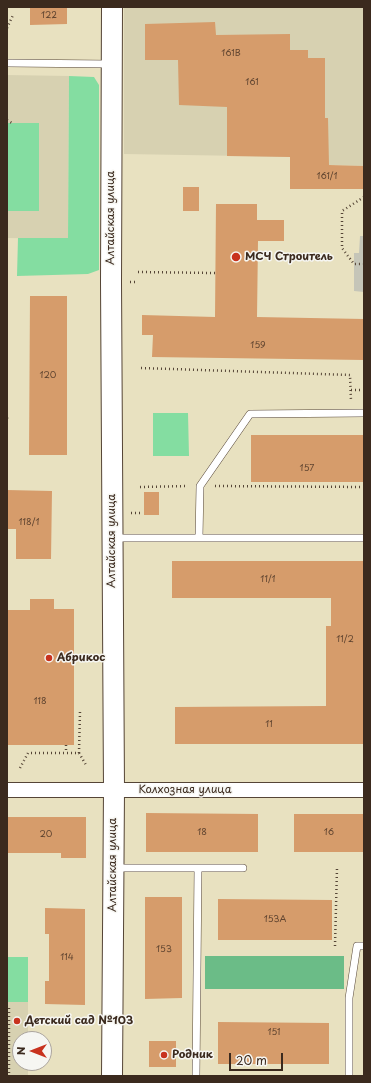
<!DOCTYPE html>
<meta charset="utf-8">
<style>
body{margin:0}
#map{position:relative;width:371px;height:1083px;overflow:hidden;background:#e8e1c0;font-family:"Playpen Sans",sans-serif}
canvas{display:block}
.frame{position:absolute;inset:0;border:8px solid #3b2a1e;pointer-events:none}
.north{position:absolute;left:12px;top:1031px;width:40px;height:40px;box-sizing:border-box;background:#f6f6f2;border:1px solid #aba49d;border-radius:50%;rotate:270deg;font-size:11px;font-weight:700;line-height:16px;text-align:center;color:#3b2a1e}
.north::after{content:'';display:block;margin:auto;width:14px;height:18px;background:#c8321e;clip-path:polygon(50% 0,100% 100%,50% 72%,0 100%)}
.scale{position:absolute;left:229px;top:1053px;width:54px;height:18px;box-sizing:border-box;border:2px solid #3b2a1e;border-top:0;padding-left:5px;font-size:12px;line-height:14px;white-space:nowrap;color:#3b2a1e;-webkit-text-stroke:3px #f6f6f2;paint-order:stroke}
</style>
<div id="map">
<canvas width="371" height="1083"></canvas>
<div class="frame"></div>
<div class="north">N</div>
<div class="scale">20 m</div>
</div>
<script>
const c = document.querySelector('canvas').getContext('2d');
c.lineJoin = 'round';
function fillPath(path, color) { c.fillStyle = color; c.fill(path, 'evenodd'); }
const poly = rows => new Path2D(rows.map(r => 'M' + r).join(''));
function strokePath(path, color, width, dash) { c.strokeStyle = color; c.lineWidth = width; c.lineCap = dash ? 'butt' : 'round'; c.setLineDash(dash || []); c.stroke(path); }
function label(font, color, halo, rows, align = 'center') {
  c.font = font + ' "Playpen Sans",sans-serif'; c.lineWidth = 3; c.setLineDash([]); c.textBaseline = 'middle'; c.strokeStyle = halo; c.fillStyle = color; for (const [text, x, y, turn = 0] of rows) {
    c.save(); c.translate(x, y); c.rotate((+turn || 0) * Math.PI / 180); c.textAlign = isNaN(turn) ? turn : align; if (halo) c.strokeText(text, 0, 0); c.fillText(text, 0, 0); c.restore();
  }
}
const built = poly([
 [124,7,364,7,364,166,329,165,306,157,124,154],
 [7,75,69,76,68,239,7,238],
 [7,957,28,957,28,1039,20,1039,20,1063,28,1063,28,1076,7,1076]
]);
const industrial = poly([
 [360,236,364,236,364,292,354,291,354,253,359,253]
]);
const green = poly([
 [69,76,94,77,99,85,99,270,88,274,17,276,18,238,68,238],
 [7,123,39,123,39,211,7,211],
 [153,413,188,413,189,456,153,456],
 [7,957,28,957,28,1002,7,1002]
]);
const forest = poly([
 [205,956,344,956,344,989,205,989]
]);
const building = poly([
 [30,7,67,7,67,24,30,25],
 [215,22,216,35,290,34,290,50,308,50,308,58,325,58,325,118,328,118,329,165,364,166,364,189,290,189,290,157,227,156,227,107,179,105,178,60,145,60,145,24],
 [183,187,199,187,199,211,183,211],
 [216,204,257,204,257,220,284,220,284,241,258,241,257,317,364,319,364,360,152,357,153,335,142,335,142,315,215,317],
 [30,296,67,296,67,455,29,455],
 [251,435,364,435,364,482,251,482],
 [7,490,52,491,51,559,16,559,16,529,7,529],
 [144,492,159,492,159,515,144,515],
 [172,561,364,561,364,744,175,744,175,707,326,706,326,626,331,626,331,598,172,598],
 [30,599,54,599,54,609,74,609,74,745,7,745,7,610,30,610],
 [146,813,258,814,258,852,146,852],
 [294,814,364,814,364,852,294,852],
 [7,817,86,817,86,858,61,858,61,853,7,853],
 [145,897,182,897,182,998,145,999],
 [218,899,332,900,332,940,218,940],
 [45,908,85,909,85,1005,45,1004,45,981,49,981,49,934,45,934],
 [218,1022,329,1023,329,1064,218,1064],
 [149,1041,176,1041,176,1067,149,1067]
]);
const path = poly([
 [7,28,13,15],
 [7,120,12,123],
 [364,197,342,211,342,248,354,264,364,264],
 [138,272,215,273],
 [130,282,138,282],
 [7,307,8,307],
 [141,368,350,375,351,401],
 [351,390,364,390],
 [7,418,9,421],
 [215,486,364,487],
 [140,487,188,486],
 [131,513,141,513],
 [74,658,80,658],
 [66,745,66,753],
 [79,753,86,765],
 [20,768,28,753,79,753,80,711],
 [335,946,337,868],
 [7,1006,9,1006,9,1076]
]);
const lane = poly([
 [7,63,110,64],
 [114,538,364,538],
 [199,538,200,486,250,414,364,413],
 [116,868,243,868],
 [196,1076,198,868],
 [349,1076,349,998,357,946,364,946]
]);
const street = poly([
 [7,790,364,790]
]);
const secondary = poly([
 [112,1076,114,790,111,282,112,7]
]);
const markers = [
 [236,257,5,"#c8321e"],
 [49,658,4,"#c8321e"],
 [17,1021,4,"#c8321e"],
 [164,1055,4,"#c8321e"]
];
const numberNames = [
 ["122",49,16],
 ["161В",231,54],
 ["161",252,83],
 ["161/1",327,177],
 ["159",258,346],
 ["120",48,376],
 ["157",307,469],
 ["118/1",29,523],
 ["11/1",268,580],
 ["11/2",345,640],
 ["118",40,702],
 ["11",269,725],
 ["18",202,833],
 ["16",329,833],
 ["20",46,835],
 ["153А",275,920],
 ["153",164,950],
 ["114",67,958],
 ["151",274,1033]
];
const streetNames = [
 ["Алтайская улица",111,218,-90],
 ["Алтайская улица",112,541,-90],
 ["Колхозная улица",185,790],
 ["Алтайская улица",113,865,-90]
];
const poiNames = [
 ["МСЧ Строитель",245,257],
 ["Абрикос",57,658],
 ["Детский сад №103",25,1021],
 ["Родник",172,1055]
];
fillPath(built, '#d7d1b1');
fillPath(industrial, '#c5c5b8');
fillPath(green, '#84dda1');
fillPath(forest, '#6bbc87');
fillPath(building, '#d69c6b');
strokePath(lane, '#554536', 8);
strokePath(street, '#554536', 16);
strokePath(secondary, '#554536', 22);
strokePath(path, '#554536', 2.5, [1, 3]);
strokePath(lane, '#fff', 7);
strokePath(street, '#fff', 14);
strokePath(secondary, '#fff', 20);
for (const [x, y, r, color] of markers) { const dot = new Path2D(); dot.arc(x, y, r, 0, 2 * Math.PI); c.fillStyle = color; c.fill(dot); strokePath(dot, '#f6f6f2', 1.5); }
label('9px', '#624631', null, numberNames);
label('11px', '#3b2a1e', '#f6f6f2', streetNames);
label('bold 11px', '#3b2a1e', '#f6f6f2', poiNames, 'left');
</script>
